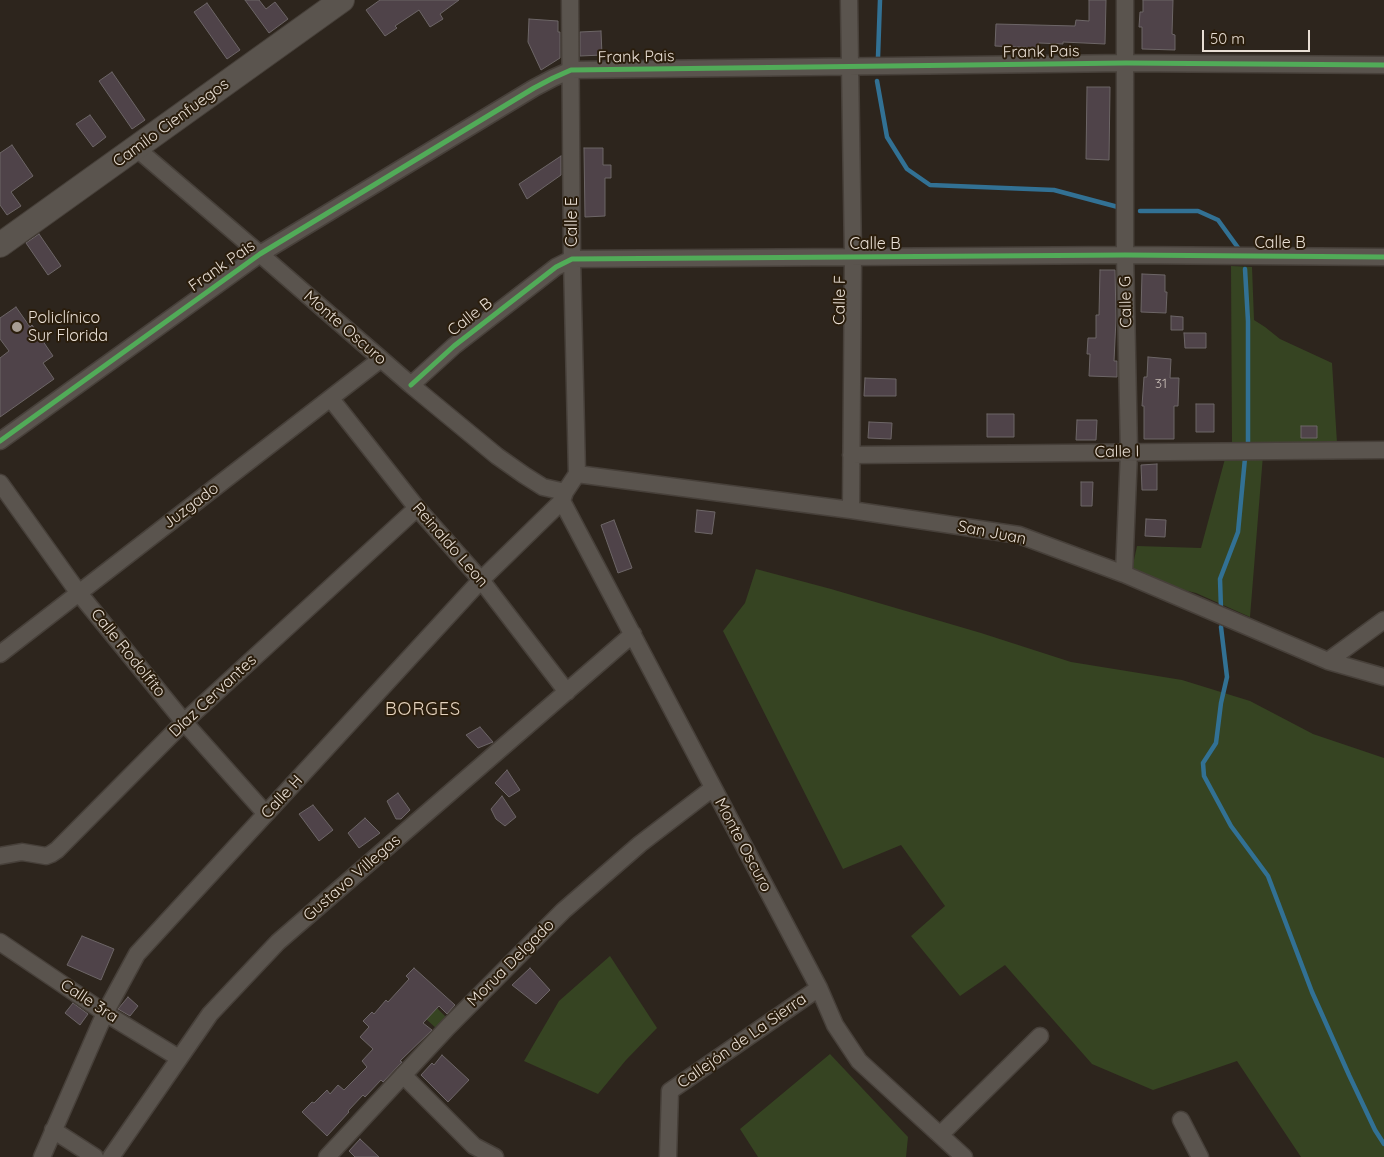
<!DOCTYPE html>
<meta charset="utf-8">
<style>
body{margin:0}
#map{position:relative;width:1384px;height:1157px;overflow:hidden;background:#2d251d;font-family:Quicksand,sans-serif}
canvas{display:block}
.scale{position:absolute;left:1202px;top:30px;width:108px;height:22px;box-sizing:border-box;border:2px solid #e8ded4;border-top:0;padding-left:6px;font-size:15px;line-height:18px;white-space:nowrap;color:#e8ded4;-webkit-text-stroke:4px #2a1d0c;paint-order:stroke}
</style>
<div id="map">
<canvas width="1384" height="1157"></canvas>
<div class="scale">50 m</div>
</div>
<script>
const c = document.querySelector('canvas').getContext('2d');
c.lineJoin = 'round';
function fillPath(path, color) { c.fillStyle = color; c.fill(path, 'evenodd'); }
const poly = rows => new Path2D(rows.map(r => 'M' + r).join(''));
function strokePath(path, color, width, dash) { c.strokeStyle = color; c.lineWidth = width; c.lineCap = dash ? 'butt' : 'round'; c.setLineDash(dash || []); c.stroke(path); }
function label(font, color, halo, rows, align = 'center') {
  c.font = font + ' Quicksand,sans-serif'; c.lineWidth = 4; c.setLineDash([]); c.textBaseline = 'middle'; c.strokeStyle = halo; c.fillStyle = color; for (const [text, x, y, turn = 0] of rows) {
    c.save(); c.translate(x, y); c.rotate((+turn || 0) * Math.PI / 180); c.textAlign = isNaN(turn) ? turn : align; if (halo) c.strokeText(text, 0, 0); c.fillText(text, 0, 0); c.restore();
  }
}
const green = poly([
 [1231,266,1252,267,1254,320,1265,327,1280,339,1332,363,1337,443,1232,443],
 [1226,455,1263,455,1250,617,1196,593,1167,586,1132,569,1137,546,1201,548],
 [756,569,831,589,981,633,1071,662,1182,680,1250,701,1313,734,1384,758,1384,1157,1301,1157,1237,1061,1153,1090,1092,1064,1005,965,960,996,911,936,945,906,901,845,843,869,723,631,745,603],
 [610,956,657,1028,626,1060,598,1094,524,1061,559,1001],
 [437,1008,448,1019,438,1030,426,1019],
 [830,1054,908,1137,906,1157,758,1157,740,1129]
]);
const stream = poly([
 [878,57,880,0],
 [877,81,887,137,907,169,930,185,1054,190,1118,207],
 [1140,211,1198,211,1218,220,1239,249],
 [1245,269,1248,321,1248,446],
 [1221,609,1220,579,1238,532,1245,458],
 [1221,627,1227,677,1221,703,1216,743,1203,763,1204,776,1231,826,1268,876,1312,992,1349,1075,1375,1130,1384,1144]
]);
const building = poly([
 [245,0,259,0,266,9,275,2,288,19,269,33,245,0],
 [380,0,459,0,440,14,443,19,430,27,419,10,395,26,397,28,385,36,366,10,380,0],
 [1089,0,1106,0,1105,44,1063,42,1063,44,1039,43,1039,48,995,46,996,24,1075,26,1076,20,1089,21,1089,0],
 [1143,0,1173,0,1172,34,1175,35,1175,50,1142,49,1142,27,1139,27,1140,12,1143,12,1143,0],
 [207,3,240,50,227,59,194,12,207,3],
 [529,19,558,21,558,32,560,32,560,58,541,70,528,42,529,19],
 [601,31,602,55,580,56,580,32,601,31],
 [112,72,145,120,132,129,99,81,112,72],
 [1087,87,1110,87,1109,160,1086,159,1087,87],
 [90,115,106,137,93,147,76,124,90,115],
 [12,145,33,176,11,192,21,206,7,215,0,205,0,153,12,145],
 [584,148,603,148,603,165,611,165,611,178,605,178,605,216,585,217,584,148],
 [561,156,561,175,527,199,519,184,561,156],
 [39,234,61,266,48,275,26,243,39,234],
 [1100,270,1115,270,1116,319,1114,361,1117,361,1117,377,1089,376,1090,354,1087,354,1088,338,1096,338,1096,315,1099,315,1100,270],
 [1142,274,1165,275,1165,292,1167,292,1166,313,1141,312,1142,274],
 [16,307,30,327,32,325,53,356,43,363,54,379,0,417,0,358,9,351,0,339,0,318,16,307],
 [1171,316,1183,317,1183,330,1171,330,1171,316],
 [1184,333,1206,333,1206,348,1185,348,1184,333],
 [1148,357,1171,359,1170,378,1179,378,1178,406,1174,406,1174,439,1144,439,1144,406,1142,406,1144,377,1147,377,1148,357],
 [865,378,896,379,896,396,864,396,865,378],
 [1196,404,1214,404,1214,432,1196,432,1196,404],
 [987,414,1014,414,1014,437,987,437,987,414],
 [1077,420,1097,420,1096,440,1076,440,1077,420],
 [869,422,892,423,891,439,868,438,869,422],
 [1301,426,1317,426,1317,438,1301,438,1301,426],
 [1157,464,1157,490,1142,490,1141,465,1157,464],
 [1081,482,1093,482,1092,506,1081,506,1081,482],
 [697,510,715,512,712,534,695,532,697,510],
 [1146,519,1166,520,1165,537,1145,536,1146,519],
 [614,520,632,568,618,573,601,525,614,520],
 [480,727,493,742,478,748,466,735,480,727],
 [507,770,520,790,509,797,495,783,507,770],
 [398,793,410,810,401,819,396,819,387,801,398,793],
 [502,796,516,817,505,826,496,819,491,809,502,796],
 [313,805,333,830,319,841,299,814,313,805],
 [365,818,380,833,359,848,348,833,365,818],
 [82,936,114,949,101,980,67,965,82,936],
 [414,968,455,1005,447,1014,439,1006,423,1023,432,1030,400,1061,402,1062,383,1082,381,1080,365,1097,363,1095,348,1111,349,1112,327,1136,302,1112,312,1102,314,1103,327,1090,330,1094,338,1085,344,1090,367,1067,362,1061,373,1049,360,1037,369,1027,363,1021,372,1012,374,1014,386,1000,388,1002,409,979,406,976,414,968],
 [530,968,550,990,536,1004,512,985,530,968],
 [128,997,138,1006,130,1016,118,1009,128,997],
 [73,1003,88,1014,80,1025,65,1013,73,1003],
 [442,1055,469,1080,448,1102,421,1075,432,1063,434,1065,442,1055],
 [360,1139,379,1157,355,1157,349,1151,360,1139]
]);
const street = poly([
 [570,0,572,259,577,474],
 [849,0,853,257,851,510],
 [136,148,260,254,411,385,497,456,524,475,543,487,565,492],
 [411,385,454,346,556,267,572,259,1125,255,1384,257],
 [331,399,417,508,481,580,567,692],
 [0,441,260,254,534,88,553,78,571,70,1126,63,1384,65],
 [851,455,1384,450],
 [577,474,851,510,1019,535,1124,574,1328,661,1384,677],
 [0,483,78,592,184,722,266,814],
 [562,501,819,988,835,1025,859,1061,964,1157],
 [1124,574,1129,452,1125,255,1125,0],
 [0,654,381,359],
 [1328,661,1384,620],
 [0,856,22,852,46,856,51,854,57,850,184,722,417,508],
 [0,942,105,1013,179,1058],
 [403,1075,474,1146,495,1157],
 [1181,1120,1200,1157],
 [53,1130,95,1157],
 [940,1135,1040,1036],
 [42,1157,105,1013,137,954,481,580,562,501,565,492,577,474],
 [111,1157,210,1014,278,942,633,634],
 [327,1157,448,1027,563,911,640,844,713,788],
 [668,1157,670,1091,819,988]
]);
const secondary = poly([
 [0,245,342,0]
]);
const cycleway = poly([
 [411,385,454,346,556,267,572,259,1125,255,1384,257],
 [0,441,260,254,534,88,553,78,571,70,1126,63,1384,65]
]);
const markers = [
 [17,327,6,"#a79d94"]
];
const numberNames = [
 ["31",1161,384]
];
const streetNames = [
 ["Frank Pais",1041,52,-1],
 ["Frank Pais",636,57,-1],
 ["Camilo Cienfuegos",171,123,-36],
 ["Calle E",572,222,-90],
 ["Calle B",1280,243],
 ["Calle B",875,244],
 ["Frank Pais",222,266,-35],
 ["Calle F",840,300,-89],
 ["Calle G",1126,302,-91],
 ["Calle B",470,317,-38],
 ["Monte Oscuro",345,328,41],
 ["Calle I",1117,452,-1],
 ["Juzgado",191,506,-37],
 ["San Juan",992,533,11],
 ["Reinaldo Leon",450,545,49],
 ["Calle Rodolfito",128,653,51],
 ["Díaz Cervantes",213,696,-43],
 ["Calle H",282,797,-47],
 ["Monte Oscuro",743,845,62],
 ["Gustavo Villegas",352,878,-41],
 ["Morua Delgado",511,963,-45],
 ["Calle 3ra",89,1001,33],
 ["Callejón de La Sierra",742,1041,-35]
];
const poiNames = [
 ["Policlínico",28,318],
 ["Sur Florida",28,336]
];
const neighbourhoodNames = [
 ["BORGES",423,710]
];
fillPath(green, '#364422');
strokePath(stream, '#327194', 4.5);
fillPath(building, '#4f4349');
strokePath(building, '#6d6667', 1);
strokePath(street, '#47403a', 19);
strokePath(secondary, '#47403a', 26);
strokePath(street, '#5a544e', 16);
strokePath(secondary, '#5a544e', 24);
strokePath(cycleway, '#51ab58', 5);
for (const [x, y, r, color] of markers) { const dot = new Path2D(); dot.arc(x, y, r, 0, 2 * Math.PI); c.fillStyle = color; c.fill(dot); strokePath(dot, '#2a1d0c', 2); }
label('14px', '#c2b7b1', null, numberNames);
label('16px', '#e8ded4', '#2a1d0c', streetNames);
label('16px', '#e8ded4', '#2a1d0c', poiNames, 'left');
c.letterSpacing = '1px';
label('18px', '#e5d3be', '#2a1d0c', neighbourhoodNames);
c.letterSpacing = '0px';
</script>
